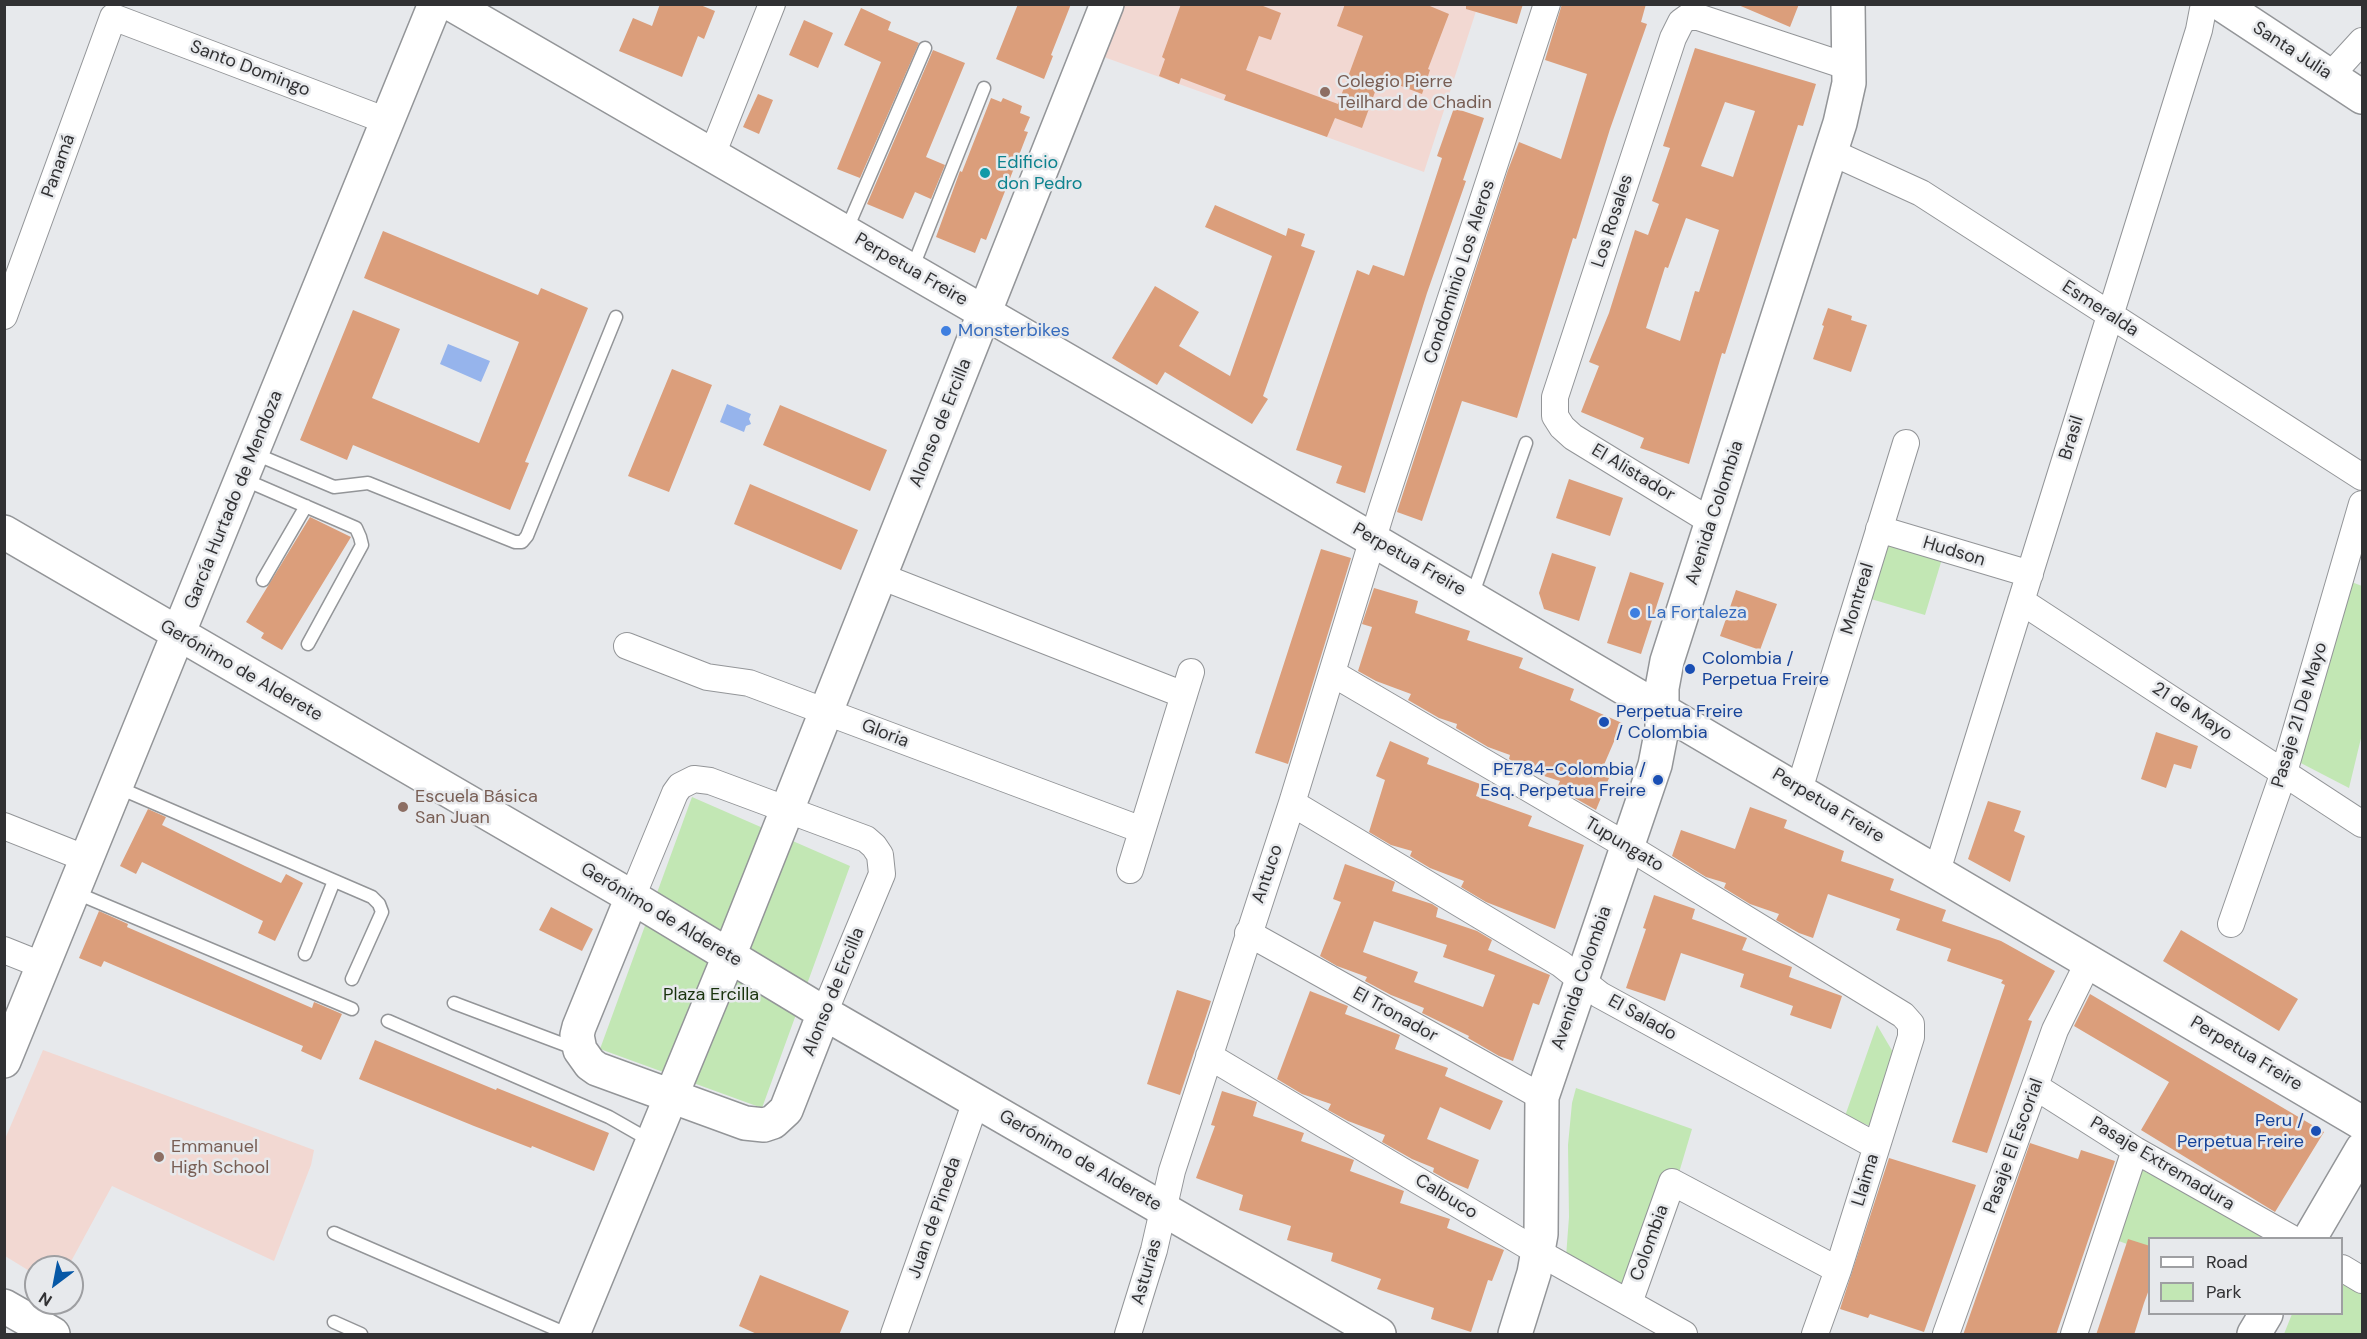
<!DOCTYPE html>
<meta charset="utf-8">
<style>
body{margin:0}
#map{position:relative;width:2367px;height:1339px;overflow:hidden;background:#e7e9ec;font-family:"DM Sans",sans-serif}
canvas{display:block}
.frame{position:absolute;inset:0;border:6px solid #313133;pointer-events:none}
.legend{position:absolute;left:2148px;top:1237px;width:195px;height:78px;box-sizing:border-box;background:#e7e9ec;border:2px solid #9e9fa2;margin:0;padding:8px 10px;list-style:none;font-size:18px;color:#313133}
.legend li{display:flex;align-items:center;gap:12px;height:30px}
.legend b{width:30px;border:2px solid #9e9fa2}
.north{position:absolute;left:24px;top:1255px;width:60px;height:60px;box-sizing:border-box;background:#e7e9ec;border:2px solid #9e9fa2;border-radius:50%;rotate:212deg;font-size:16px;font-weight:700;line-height:24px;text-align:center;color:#313133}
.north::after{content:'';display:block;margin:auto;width:21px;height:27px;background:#0758a6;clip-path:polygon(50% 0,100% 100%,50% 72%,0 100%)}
</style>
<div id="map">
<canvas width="2367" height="1339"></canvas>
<div class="frame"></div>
<ul class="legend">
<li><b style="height:8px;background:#fff"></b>Road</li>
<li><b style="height:16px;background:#c2e7b4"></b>Park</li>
</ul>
<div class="north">N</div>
</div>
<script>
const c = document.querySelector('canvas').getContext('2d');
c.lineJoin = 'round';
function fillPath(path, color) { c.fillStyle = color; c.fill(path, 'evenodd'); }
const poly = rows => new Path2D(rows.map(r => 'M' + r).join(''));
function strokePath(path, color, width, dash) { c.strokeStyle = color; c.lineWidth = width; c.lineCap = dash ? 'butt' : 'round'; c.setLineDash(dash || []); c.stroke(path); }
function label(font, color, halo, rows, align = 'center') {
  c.font = font + ' "DM Sans",sans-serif'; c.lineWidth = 5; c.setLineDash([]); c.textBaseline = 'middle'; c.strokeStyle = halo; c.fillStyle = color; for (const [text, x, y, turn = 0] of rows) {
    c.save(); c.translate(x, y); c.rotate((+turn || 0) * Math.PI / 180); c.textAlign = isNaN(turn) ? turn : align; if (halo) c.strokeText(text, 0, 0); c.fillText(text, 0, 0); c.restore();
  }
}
const education = poly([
 [1122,5,1478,5,1424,172,1101,56],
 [43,1050,314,1150,311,1165,274,1261,112,1186,68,1267,36,1267,36,1275,5,1256,5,1139]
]);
const green = poly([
 [1887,543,1942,559,1925,615,1871,599],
 [2349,581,2362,586,2362,734,2349,788,2295,760],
 [692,797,850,866,762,1108,600,1049],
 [1877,1025,1897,1059,1875,1128,1845,1116],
 [1576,1088,1692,1129,1678,1176,1625,1291,1566,1257,1569,1217,1568,1145,1572,1103],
 [2142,1170,2271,1238,2150,1238,2149,1252,2116,1240],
 [2342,1280,2362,1291,2362,1334,2284,1334,2292,1314,2342,1314]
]);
const water = poly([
 [448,344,490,361,481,382,440,364],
 [727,404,751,414,749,419,751,424,746,426,744,432,720,422]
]);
const building = poly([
 [660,4,698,4,715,11,704,39,698,36,682,77,619,51,633,18,652,26],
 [1018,4,1071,4,1051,55,1053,56,1044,79,996,59],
 [1181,4,1258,4,1281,13,1271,40,1259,36,1246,70,1338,104,1363,36,1337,26,1345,4,1425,4,1449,14,1428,69,1430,70,1422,94,1380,78,1362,128,1335,118,1327,137,1224,100,1226,95,1181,78,1179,84,1159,76,1165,59,1162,57],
 [1466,4,1523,4,1517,24,1466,9],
 [1562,4,1646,4,1641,22,1647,24,1610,129,1576,239,1573,238,1517,418,1462,401,1422,521,1397,512,1508,170,1519,142,1561,159,1587,74,1545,60],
 [1736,4,1799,4,1790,27],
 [861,8,891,22,888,30,919,43,860,178,837,169,881,62,844,45],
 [804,20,833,33,818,68,789,55],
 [1695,48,1816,84,1803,126,1798,125,1725,354,1722,353,1689,464,1640,448,1644,438,1581,412,1599,366,1589,362,1609,313,1635,230,1648,235,1659,204,1652,201,1670,148,1663,146],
 [1725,102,1755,111,1733,177,1701,166],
 [1686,218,1719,230,1699,292,1695,291,1680,341,1646,328,1665,267,1668,268],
 [933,50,965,63,926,157,945,165,931,199,915,192,903,219,867,204],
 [758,94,773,100,759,134,743,127],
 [991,98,1001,102,1003,98,1022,106,1020,113,1030,117,1024,131,1028,132,995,217,986,240,981,238,975,253,936,237,960,171,962,172],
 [1454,108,1484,118,1463,180,1466,181,1427,293,1365,493,1336,483,1342,466,1296,450,1357,270,1369,275,1373,265,1404,276,1442,158,1437,156],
 [1215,205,1286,236,1288,228,1305,234,1301,246,1315,251,1263,396,1268,399,1252,424,1165,372,1157,385,1112,358,1155,286,1199,312,1179,346,1230,376,1272,256,1205,227],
 [383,231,538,295,541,288,588,308,525,462,529,463,510,510,353,445,347,460,300,440,353,310,400,329,372,398,479,443,519,342,364,278],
 [1828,308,1852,316,1851,320,1867,325,1851,372,1813,359,1824,326,1822,325],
 [672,369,712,385,669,492,628,476],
 [780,405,887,450,870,491,763,445],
 [1569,479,1623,498,1610,536,1556,518],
 [750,484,858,530,841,570,734,524],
 [310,517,351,537,282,650,261,638,264,633,246,622],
 [1321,549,1351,558,1288,764,1255,753],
 [1552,553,1596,567,1579,621,1544,609,1539,593],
 [1630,572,1664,583,1641,654,1607,643],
 [1374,588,1418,601,1415,613,1470,631,1467,640,1523,658,1519,668,1574,689,1570,700,1622,723,1600,774,1609,778,1596,810,1557,788,1560,781,1528,771,1509,759,1510,755,1488,747,1456,728,1457,724,1439,718,1408,700,1411,694,1376,681,1358,671,1372,627,1362,624],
 [1736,590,1777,604,1760,650,1720,636],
 [2156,732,2198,746,2191,769,2174,764,2166,788,2141,779],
 [1390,741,1429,758,1427,764,1480,784,1476,796,1532,816,1528,826,1584,845,1555,929,1486,902,1461,887,1464,881,1430,868,1410,856,1412,851,1391,845,1369,832,1385,780,1376,776],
 [1988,801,2021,811,2014,831,2025,836,2010,882,1968,859],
 [1750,807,1787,820,1784,828,1844,851,1841,861,1894,879,1890,890,1946,910,1942,921,2001,941,2055,971,2028,1020,2032,1021,1987,1153,1952,1142,2005,985,2001,983,2003,980,1947,961,1951,949,1896,930,1900,919,1828,894,1813,938,1799,933,1776,920,1779,914,1750,904,1724,888,1726,883,1706,877,1672,856,1681,830,1735,849],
 [148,809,166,817,162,825,245,866,281,883,286,874,303,883,275,941,258,933,263,921,142,862,136,874,120,866],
 [1345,864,1393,881,1395,882,1392,891,1432,904,1438,908,1436,917,1477,931,1492,940,1488,950,1550,975,1539,1005,1533,1003,1513,1061,1499,1056,1468,1038,1469,1036,1422,1013,1424,1008,1391,995,1365,981,1367,977,1337,966,1320,956,1341,902,1333,899],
 [1374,921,1447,945,1443,957,1495,975,1483,1007,1414,982,1418,972,1363,952],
 [1654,895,1695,909,1692,919,1747,938,1742,950,1792,967,1789,977,1842,996,1831,1029,1790,1015,1793,1006,1740,987,1744,974,1681,953,1665,1001,1626,988,1646,929,1643,928],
 [551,907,593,929,582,951,539,930],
 [99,911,128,924,127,927,312,1008,314,1002,342,1014,321,1060,301,1051,303,1046,104,961,101,967,79,958],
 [2181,930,2298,999,2279,1031,2163,961],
 [1177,990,1211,1001,1180,1095,1147,1084],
 [1310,991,1348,1006,1345,1014,1400,1035,1395,1049,1448,1068,1445,1076,1503,1101,1490,1130,1440,1107,1427,1139,1479,1160,1468,1189,1449,1181,1433,1172,1434,1168,1412,1159,1382,1142,1385,1135,1348,1121,1328,1110,1331,1104,1302,1094,1277,1079],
 [2090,994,2324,1132,2275,1212,2141,1130,2169,1082,2074,1026],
 [375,1040,496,1090,497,1088,609,1133,594,1171,532,1146,531,1148,474,1126,359,1079],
 [1222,1091,1257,1102,1253,1116,1304,1133,1301,1141,1354,1160,1350,1171,1404,1191,1400,1203,1450,1219,1447,1228,1504,1250,1492,1281,1488,1280,1471,1332,1431,1319,1434,1308,1377,1289,1381,1279,1331,1261,1333,1253,1287,1240,1291,1226,1239,1210,1243,1195,1196,1178,1215,1126,1211,1125],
 [2030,1143,2078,1159,2081,1150,2115,1161,2056,1335,1963,1335],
 [1889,1158,1976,1185,1924,1332,1870,1314,1868,1318,1840,1309],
 [2128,1239,2150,1246,2150,1287,2144,1303,2134,1335,2096,1335],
 [760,1275,849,1311,839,1335,759,1335,739,1326]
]);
const lane = poly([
 [846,231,925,48],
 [912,269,984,88],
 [253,453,334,487,368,483,515,542,522,542,527,536,616,317],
 [243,479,356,528,360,537,362,545,308,644],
 [263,580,306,506],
 [1472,596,1526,443],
 [117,787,372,897,379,904,382,912,352,979],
 [74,892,352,1009],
 [305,954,334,881],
 [454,1003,576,1049],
 [388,1021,609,1117,651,1141],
 [334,1233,567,1334],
 [334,1322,361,1334]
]);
const street = poly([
 [2330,76,2362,41],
 [1831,152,1921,193,2362,477],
 [712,155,772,4],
 [4,316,113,17,387,121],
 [1712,522,1573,437,1562,427,1555,416,1555,397,1673,38,1681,22,1688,17,1698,17,1849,67],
 [1879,529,2030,574],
 [880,576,1184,695],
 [2021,601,2362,824],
 [627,646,707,677,749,683,1142,830],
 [1332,673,1627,846,1903,1015,1911,1024,1911,1037,1838,1270,1815,1334],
 [1799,790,1906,443],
 [1292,803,1561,964,1600,995,1876,1146],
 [4,826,87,859],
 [1130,870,1191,672],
 [1937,871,2199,30,2204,4],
 [632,897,675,793,680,786,694,779,710,781,866,839,874,846,880,855,882,874,824,1013],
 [2231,924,2284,772,2362,504],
 [1248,933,1542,1097],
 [4,950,44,966],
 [1209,1056,1538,1252,1684,1334],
 [2036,1087,2135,1150,2291,1238],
 [2342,1268,2362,1280],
 [1629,1303,1672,1182,1838,1270],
 [894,1334,976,1101],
 [1128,1334,1154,1250,1172,1171,1292,803,1382,509,1547,4],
 [1946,1334,2055,1030,2089,961],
 [2074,1334,2135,1150]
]);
const secondary = poly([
 [451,4,1139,402,2362,1123],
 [2221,4,2362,97],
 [4,532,632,897,824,1013,1379,1334],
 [632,897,579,1027,577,1035,580,1050,590,1064,597,1069,745,1123,764,1125,773,1122,786,1110,824,1013],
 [4,1061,435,4],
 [2310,1238,2362,1149],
 [4,1306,53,1334],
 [573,1334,729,956,1107,4],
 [1515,1334,1534,1273,1541,1234,1542,1097,1655,765,1662,729,1662,688,1667,661,1840,123,1849,83,1848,4],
 [2254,1334,2266,1314]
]);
const markers = [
 [1325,92,6,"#8d6e63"],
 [985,173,6,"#0f9aa8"],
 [946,331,6,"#3f7fe0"],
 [1635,613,6,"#3f7fe0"],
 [1690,669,6,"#1a4fb4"],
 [1604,722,6,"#1a4fb4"],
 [1658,780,6,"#1a4fb4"],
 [403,807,6,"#8d6e63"],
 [2316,1131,6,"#1a4fb4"],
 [159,1157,6,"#8d6e63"]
];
const streetNames = [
 ["Santa Julia",2292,51,33],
 ["Santo Domingo",250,69,21],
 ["Panamá",59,166,-70],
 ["Los Rosales",1613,221,-72],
 ["Perpetua Freire",911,270,30],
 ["Condominio Los Aleros",1460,272,-72],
 ["Esmeralda",2100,309,33],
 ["Alonso de Ercilla",941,423,-68],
 ["Brasil",2072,438,-73],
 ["El Alistador",1633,473,31],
 ["García Hurtado de Mendoza",234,500,-68],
 ["Avenida Colombia",1715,513,-72],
 ["Hudson",1954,552,17],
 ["Perpetua Freire",1409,560,30],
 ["Montreal",1858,599,-73],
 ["Gerónimo de Alderete",241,671,30],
 ["21 de Mayo",2192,712,33],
 ["Pasaje 21 De Mayo",2300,715,-73],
 ["Gloria",885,734,21],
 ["Perpetua Freire",1828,806,31],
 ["Tupungato",1624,845,31],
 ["Antuco",1268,874,-71],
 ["Gerónimo de Alderete",661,915,31],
 ["Avenida Colombia",1582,978,-71],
 ["Alonso de Ercilla",834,992,-68],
 ["El Tronador",1395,1015,29],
 ["El Salado",1642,1018,29],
 ["Perpetua Freire",2246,1054,31],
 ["Pasaje El Escorial",2014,1146,-70],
 ["Gerónimo de Alderete",1080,1161,30],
 ["Pasaje Extremadura",2162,1164,31],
 ["Llaima",1866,1180,-73],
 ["Calbuco",1446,1197,31],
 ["Juan de Pineda",935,1218,-71],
 ["Colombia",1650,1243,-70],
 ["Asturias",1147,1272,-74]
];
const educationNames = [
 ["Colegio Pierre",1337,82],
 ["Teilhard de Chadin",1337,103],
 ["Escuela Básica",415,797],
 ["San Juan",415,818],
 ["Emmanuel",171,1147],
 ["High School",171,1168]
];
const cultureNames = [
 ["Edificio",997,163],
 ["don Pedro",997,184]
];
const shopNames = [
 ["Monsterbikes",958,331],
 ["La Fortaleza",1647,613]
];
const transitNames = [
 ["Colombia /",1702,659],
 ["Perpetua Freire",1702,680],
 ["Perpetua Freire",1616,712],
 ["/ Colombia",1616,733],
 ["PE784-Colombia /",1646,770,"right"],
 ["Esq. Perpetua Freire",1646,791,"right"],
 ["Peru /",2304,1121,"right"],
 ["Perpetua Freire",2304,1142,"right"]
];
const parkNames = [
 ["Plaza Ercilla",711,995]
];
fillPath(education, '#f2d8d2');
fillPath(green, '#c2e7b4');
fillPath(water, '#96b4ec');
fillPath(building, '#db9e7b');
strokePath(lane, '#939598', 15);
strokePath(street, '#939598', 28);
strokePath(secondary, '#939598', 36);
strokePath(lane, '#fff', 12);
strokePath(street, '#fff', 26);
strokePath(secondary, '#fff', 33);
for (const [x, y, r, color] of markers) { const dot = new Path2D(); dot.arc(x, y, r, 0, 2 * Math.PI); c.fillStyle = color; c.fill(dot); strokePath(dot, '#e7e9ec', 2); }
label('18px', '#313133', '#e7e9ec', streetNames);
label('18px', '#785e54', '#e7e9ec', educationNames, 'left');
label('18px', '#0d838f', '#e7e9ec', cultureNames, 'left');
label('18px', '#366cbe', '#e7e9ec', shopNames, 'left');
label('18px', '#164399', '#e7e9ec', transitNames, 'left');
label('18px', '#19330d', '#e7e9ec', parkNames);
</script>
